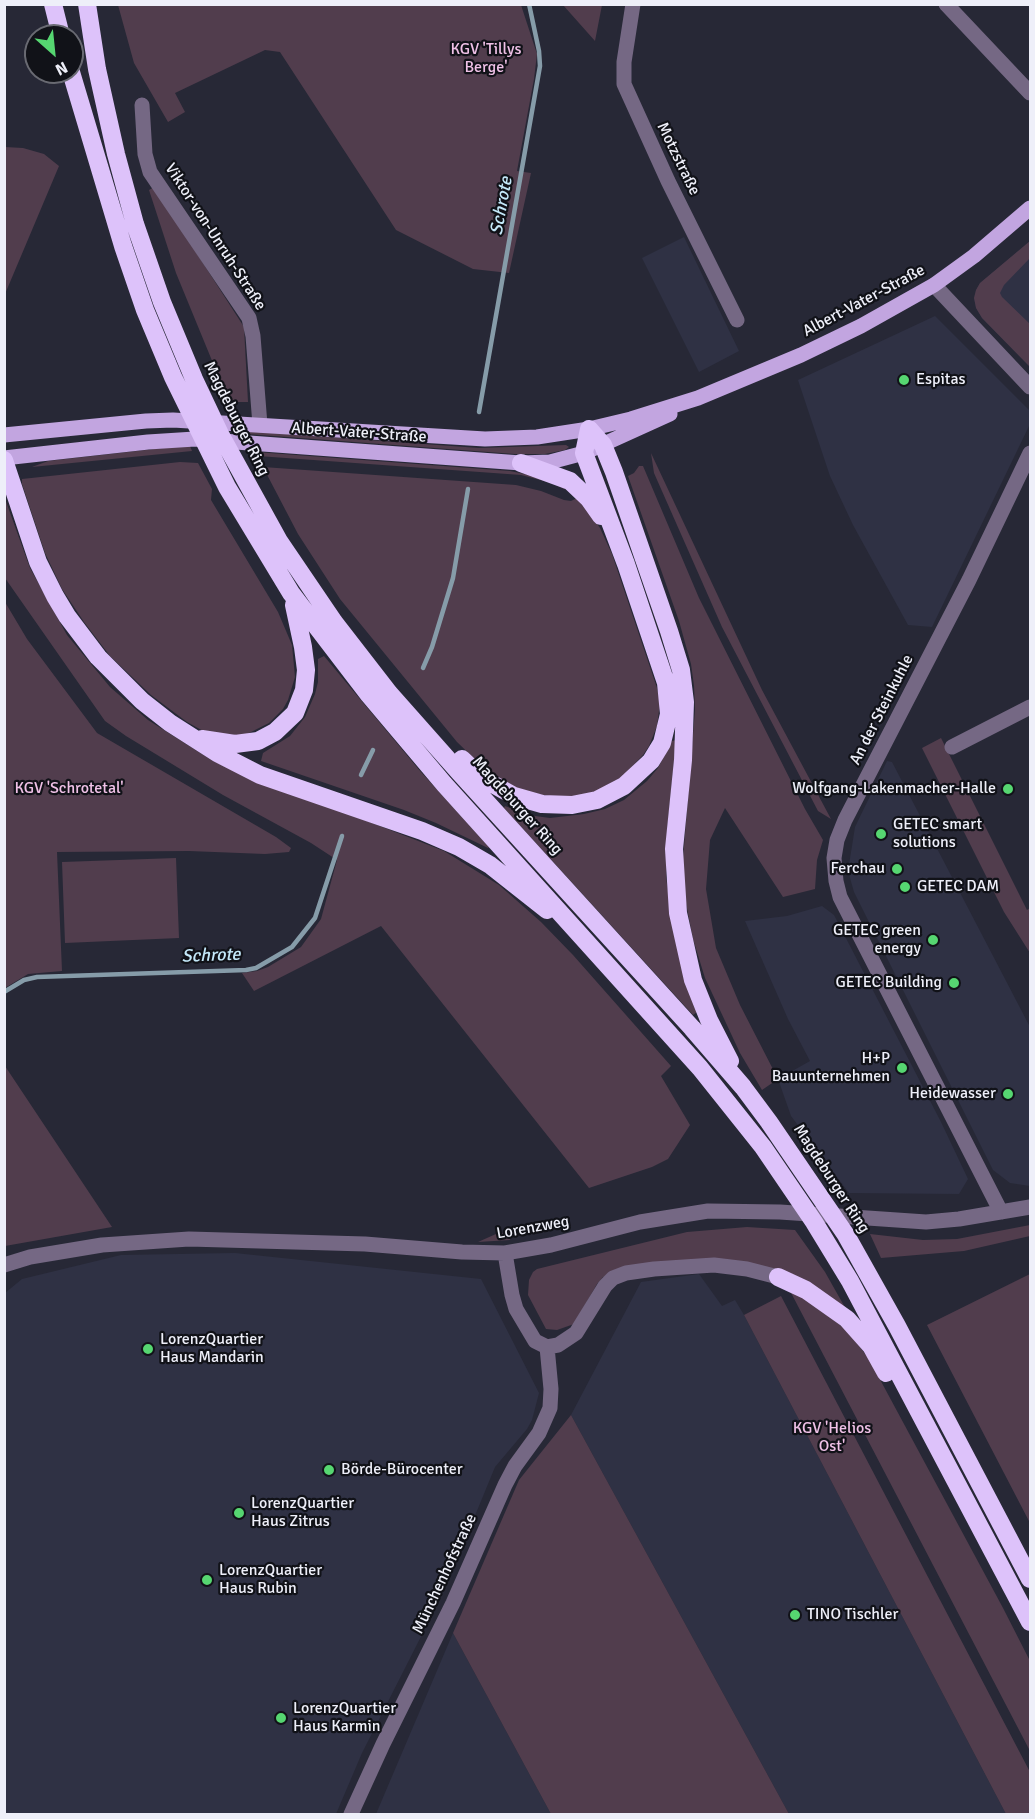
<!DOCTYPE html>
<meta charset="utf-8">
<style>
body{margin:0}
#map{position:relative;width:1035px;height:1819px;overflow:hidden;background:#272836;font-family:Signika,sans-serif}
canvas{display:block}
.frame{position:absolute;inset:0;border:6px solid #eeeff9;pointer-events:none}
.north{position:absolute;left:24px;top:24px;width:60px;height:60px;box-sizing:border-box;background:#111218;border:2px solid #696a72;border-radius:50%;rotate:153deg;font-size:16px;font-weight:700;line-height:24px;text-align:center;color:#eeeff9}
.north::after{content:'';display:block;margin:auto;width:21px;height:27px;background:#56d671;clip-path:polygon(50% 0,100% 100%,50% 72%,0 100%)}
</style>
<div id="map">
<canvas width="1035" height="1819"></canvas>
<div class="frame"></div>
<div class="north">N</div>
</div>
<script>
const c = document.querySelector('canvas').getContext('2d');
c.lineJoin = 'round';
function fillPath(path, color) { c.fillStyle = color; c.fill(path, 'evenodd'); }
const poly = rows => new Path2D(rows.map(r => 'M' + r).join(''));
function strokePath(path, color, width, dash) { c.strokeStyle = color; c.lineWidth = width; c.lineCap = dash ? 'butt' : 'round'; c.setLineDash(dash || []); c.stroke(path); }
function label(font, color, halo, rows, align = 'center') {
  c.font = font + ' Signika,sans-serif'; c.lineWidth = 4.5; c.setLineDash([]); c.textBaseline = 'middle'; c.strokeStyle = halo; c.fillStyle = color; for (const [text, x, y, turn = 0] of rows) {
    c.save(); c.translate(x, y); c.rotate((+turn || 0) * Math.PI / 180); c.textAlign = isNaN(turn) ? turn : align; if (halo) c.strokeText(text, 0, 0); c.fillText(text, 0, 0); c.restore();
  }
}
const built = poly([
 [684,237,739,351,699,372,642,258],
 [1030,241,1030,367,982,318,976,308,974,298,976,290,980,283],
 [935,316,1030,411,1030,424,932,627,908,625,853,525,830,476,798,380],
 [887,761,892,762,1030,1027,1030,1186,1010,1183,993,1170,854,892,848,871,855,827],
 [822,906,834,915,941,1122,968,1179,959,1194,849,1193,791,1116,778,1079,810,1061,788,1019,745,921,787,916],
 [235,1253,481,1279,539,1393,532,1420,527,1429,495,1467,444,1591,362,1753,336,1814,5,1814,5,1293,22,1279,121,1255],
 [699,1274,722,1306,735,1300,744,1315,1006,1814,789,1814,571,1415,641,1282],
 [453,1633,551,1814,376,1814]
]);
const green = poly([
 [118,5,521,5,537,54,534,79,517,171,531,173,509,273,473,269,396,230,280,52,265,50,175,93,185,112,168,122,134,63],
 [563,5,602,5,595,41],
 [5,147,23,148,44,154,59,166,5,294],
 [154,187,244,327,248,402,229,402,176,273,149,190],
 [1030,241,1030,258,1004,285,1000,293,1002,297,1030,324,1030,367,982,318,976,308,974,298,976,290,980,283],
 [245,431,479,448,566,445,569,447,565,450,545,454,515,454,247,434],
 [181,446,190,446,192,451,32,467,48,461],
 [256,452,510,471,545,478,569,489,564,489,552,483,521,475,258,456],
 [651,453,762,690,831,819,818,811,722,627,654,473],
 [180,462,198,463,212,489,211,500,278,612,292,645,295,677,288,700,283,709,269,723,243,736,205,732,187,722,151,695,110,656,84,622,62,589,45,553,22,484,22,479],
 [639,466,643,466,699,598,805,809,823,840,817,860,815,889,783,897,725,808,710,840,706,889,716,948,740,1005,778,1079,762,1090,740,1053,705,978,693,939,685,898,683,859,695,710,694,686,691,664,679,621,628,476,634,473],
 [263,467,516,485,541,491,564,500,571,501,579,497,600,528,612,554,657,688,660,703,657,726,649,746,643,755,622,777,599,791,568,798,534,794,516,788,486,770,457,742,340,599,298,534],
 [4,496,30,568,67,635,110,687,148,720,213,761,444,851,499,885,541,922,573,955,671,1066,661,1076,690,1125,668,1159,652,1167,589,1188,381,926,254,991,242,973,257,971,268,967,301,947,321,919,337,860,311,843,223,795,126,736,105,721,5,578],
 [5,602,27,639,97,733,276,837,291,848,289,852,265,854,189,851,57,852,62,971,28,974,5,988],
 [324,656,421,772,489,847,488,848,436,823,404,810,261,761,263,753,290,736,305,717,315,694,318,682,318,659],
 [941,738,1027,910,1030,908,1030,953,1004,912,922,748],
 [676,740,667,831,666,877,674,934,697,1012,693,1015,504,808,505,806,528,815,550,818,584,814,605,809,624,800,647,781,658,768,672,741],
 [176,858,179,938,65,943,62,862],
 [4,1066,5,1066,112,1227,5,1246],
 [1030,1225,1030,1236,964,1251,881,1258,870,1234,923,1240,957,1239],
 [747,1227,795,1230,825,1272,847,1311,784,1272,750,1263,603,1277,597,1284,574,1324,557,1330,546,1329,528,1295,529,1280,533,1272,537,1269,687,1232],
 [509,1232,510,1240,478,1242,496,1234],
 [1030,1274,1030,1523,927,1325],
 [788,1287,839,1324,850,1334,869,1359,1003,1608,1030,1661,1030,1751],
 [781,1296,1030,1772,1030,1814,1006,1814,744,1315],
 [571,1415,789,1814,551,1814,453,1633,519,1480]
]);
const stream = poly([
 [479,412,540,66,539,51,529,4],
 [423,668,432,647,453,578,468,489],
 [361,775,373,750],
 [4,992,24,980,37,977,246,970,256,968,292,947,315,918,342,836]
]);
const street = poly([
 [633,4,624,62,624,84,668,181,737,320],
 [946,4,1030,93],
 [142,105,145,154,150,172,249,318,253,336,260,425],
 [934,285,1030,387],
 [952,747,1030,707],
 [1001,1212,840,897,836,881,834,858,837,840,845,820,969,580,1030,453],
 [4,1265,30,1257,102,1245,189,1239,365,1244,462,1252,505,1253,551,1245,640,1222,708,1211,780,1212,926,1222,959,1219,1030,1207],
 [547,1347,558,1345,576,1333,605,1286,613,1278,626,1273,654,1269,714,1265,747,1269,778,1277],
 [351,1814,383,1744,453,1603,505,1485,515,1466,539,1433,550,1408,551,1389,547,1347,535,1341,516,1309,512,1295,505,1253]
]);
const primary = poly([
 [4,435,146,421,173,420,485,439,537,437,589,429,631,419,698,398,801,355,861,326,934,285,974,256,1030,208],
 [4,458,148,442,195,439,521,463,550,462,584,453,670,414]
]);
const highway = poly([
 [53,4,61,36],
 [87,4,97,69,116,154,135,224,162,302,194,379,220,434,279,541,334,622,389,693,459,772,692,1028,743,1087,769,1122,846,1235,897,1326,1030,1579],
 [71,72,123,246,145,310,173,377,227,487,291,593,369,695,444,784,700,1068,763,1147,814,1222,850,1281,1030,1622],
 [589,429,603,445,614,472,669,631,681,670,685,702,683,760,674,849,678,913,693,980,709,1020,730,1061],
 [4,460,38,562,55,596,67,616,98,657,142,701,170,723,217,753,260,775,422,831,459,847,490,865,547,910],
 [521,463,570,481,589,499,601,516],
 [202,739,235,744,258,741,275,732,295,713,304,690,306,670,303,647,294,605],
 [462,759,482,778,514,796,542,804,572,805,597,800,624,786,651,761,662,743,669,714,666,683,626,564,584,453,589,429],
 [778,1277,806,1290,847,1319,871,1346,886,1373]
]);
const markers = [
 [904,380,6,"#56d671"],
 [1008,789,6,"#56d671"],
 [881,834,6,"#56d671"],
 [897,869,6,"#56d671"],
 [905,887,6,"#56d671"],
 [933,940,6,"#56d671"],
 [954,983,6,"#56d671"],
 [902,1068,6,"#56d671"],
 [1008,1094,6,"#56d671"],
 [148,1349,6,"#56d671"],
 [329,1470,6,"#56d671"],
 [239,1513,6,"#56d671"],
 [207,1580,6,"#56d671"],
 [795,1615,6,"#56d671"],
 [281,1718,6,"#56d671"]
];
const parkNames = [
 ["KGV 'Tillys",486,50],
 ["Berge'",486,68],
 ["KGV 'Schrotetal'",69,789],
 ["KGV 'Helios",832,1429],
 ["Ost'",832,1447]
];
const streetNames = [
 ["Motzstraße",678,159,64],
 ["Viktor-von-Unruh-Straße",215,237,57],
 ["Albert-Vater-Straße",864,301,-28],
 ["Magdeburger Ring",236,419,63],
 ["Albert-Vater-Straße",359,433,4],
 ["An der Steinkuhle",882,710,-63],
 ["Magdeburger Ring",517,806,48],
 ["Magdeburger Ring",831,1179,57],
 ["Lorenzweg",533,1228,-10],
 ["Münchenhofstraße",445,1574,-65]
];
const poiNames = [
 ["Espitas",916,380],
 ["Wolfgang-Lakenmacher-Halle",996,789,"right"],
 ["GETEC smart",893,825],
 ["solutions",893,843],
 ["Ferchau",885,869,"right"],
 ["GETEC DAM",917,887],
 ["GETEC green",921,931,"right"],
 ["energy",921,949,"right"],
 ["GETEC Building",942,983,"right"],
 ["H+P",890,1059,"right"],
 ["Bauunternehmen",890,1077,"right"],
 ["Heidewasser",996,1094,"right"],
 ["LorenzQuartier",160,1340],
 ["Haus Mandarin",160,1358],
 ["Börde-Bürocenter",341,1470],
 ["LorenzQuartier",251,1504],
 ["Haus Zitrus",251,1522],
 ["LorenzQuartier",219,1571],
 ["Haus Rubin",219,1589],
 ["TINO Tischler",807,1615],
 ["LorenzQuartier",293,1709],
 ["Haus Karmin",293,1727]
];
const waterNames = [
 ["Schrote",502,206,-80],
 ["Schrote",211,956,-2]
];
fillPath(built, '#2f3144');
fillPath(green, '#513d4d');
strokePath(stream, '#869ca9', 4.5);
strokePath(street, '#756884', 15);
strokePath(primary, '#c2a5e0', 15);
strokePath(highway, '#ddc2fa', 18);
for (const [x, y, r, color] of markers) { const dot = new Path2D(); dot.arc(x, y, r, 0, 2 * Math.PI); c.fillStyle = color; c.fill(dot); strokePath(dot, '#111218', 2); }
label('16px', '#f0c1e7', '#111218', parkNames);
label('16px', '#eeeff9', '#111218', streetNames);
label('16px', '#eeeff9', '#111218', poiNames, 'left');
label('italic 18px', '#c4e8f9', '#111218', waterNames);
</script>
